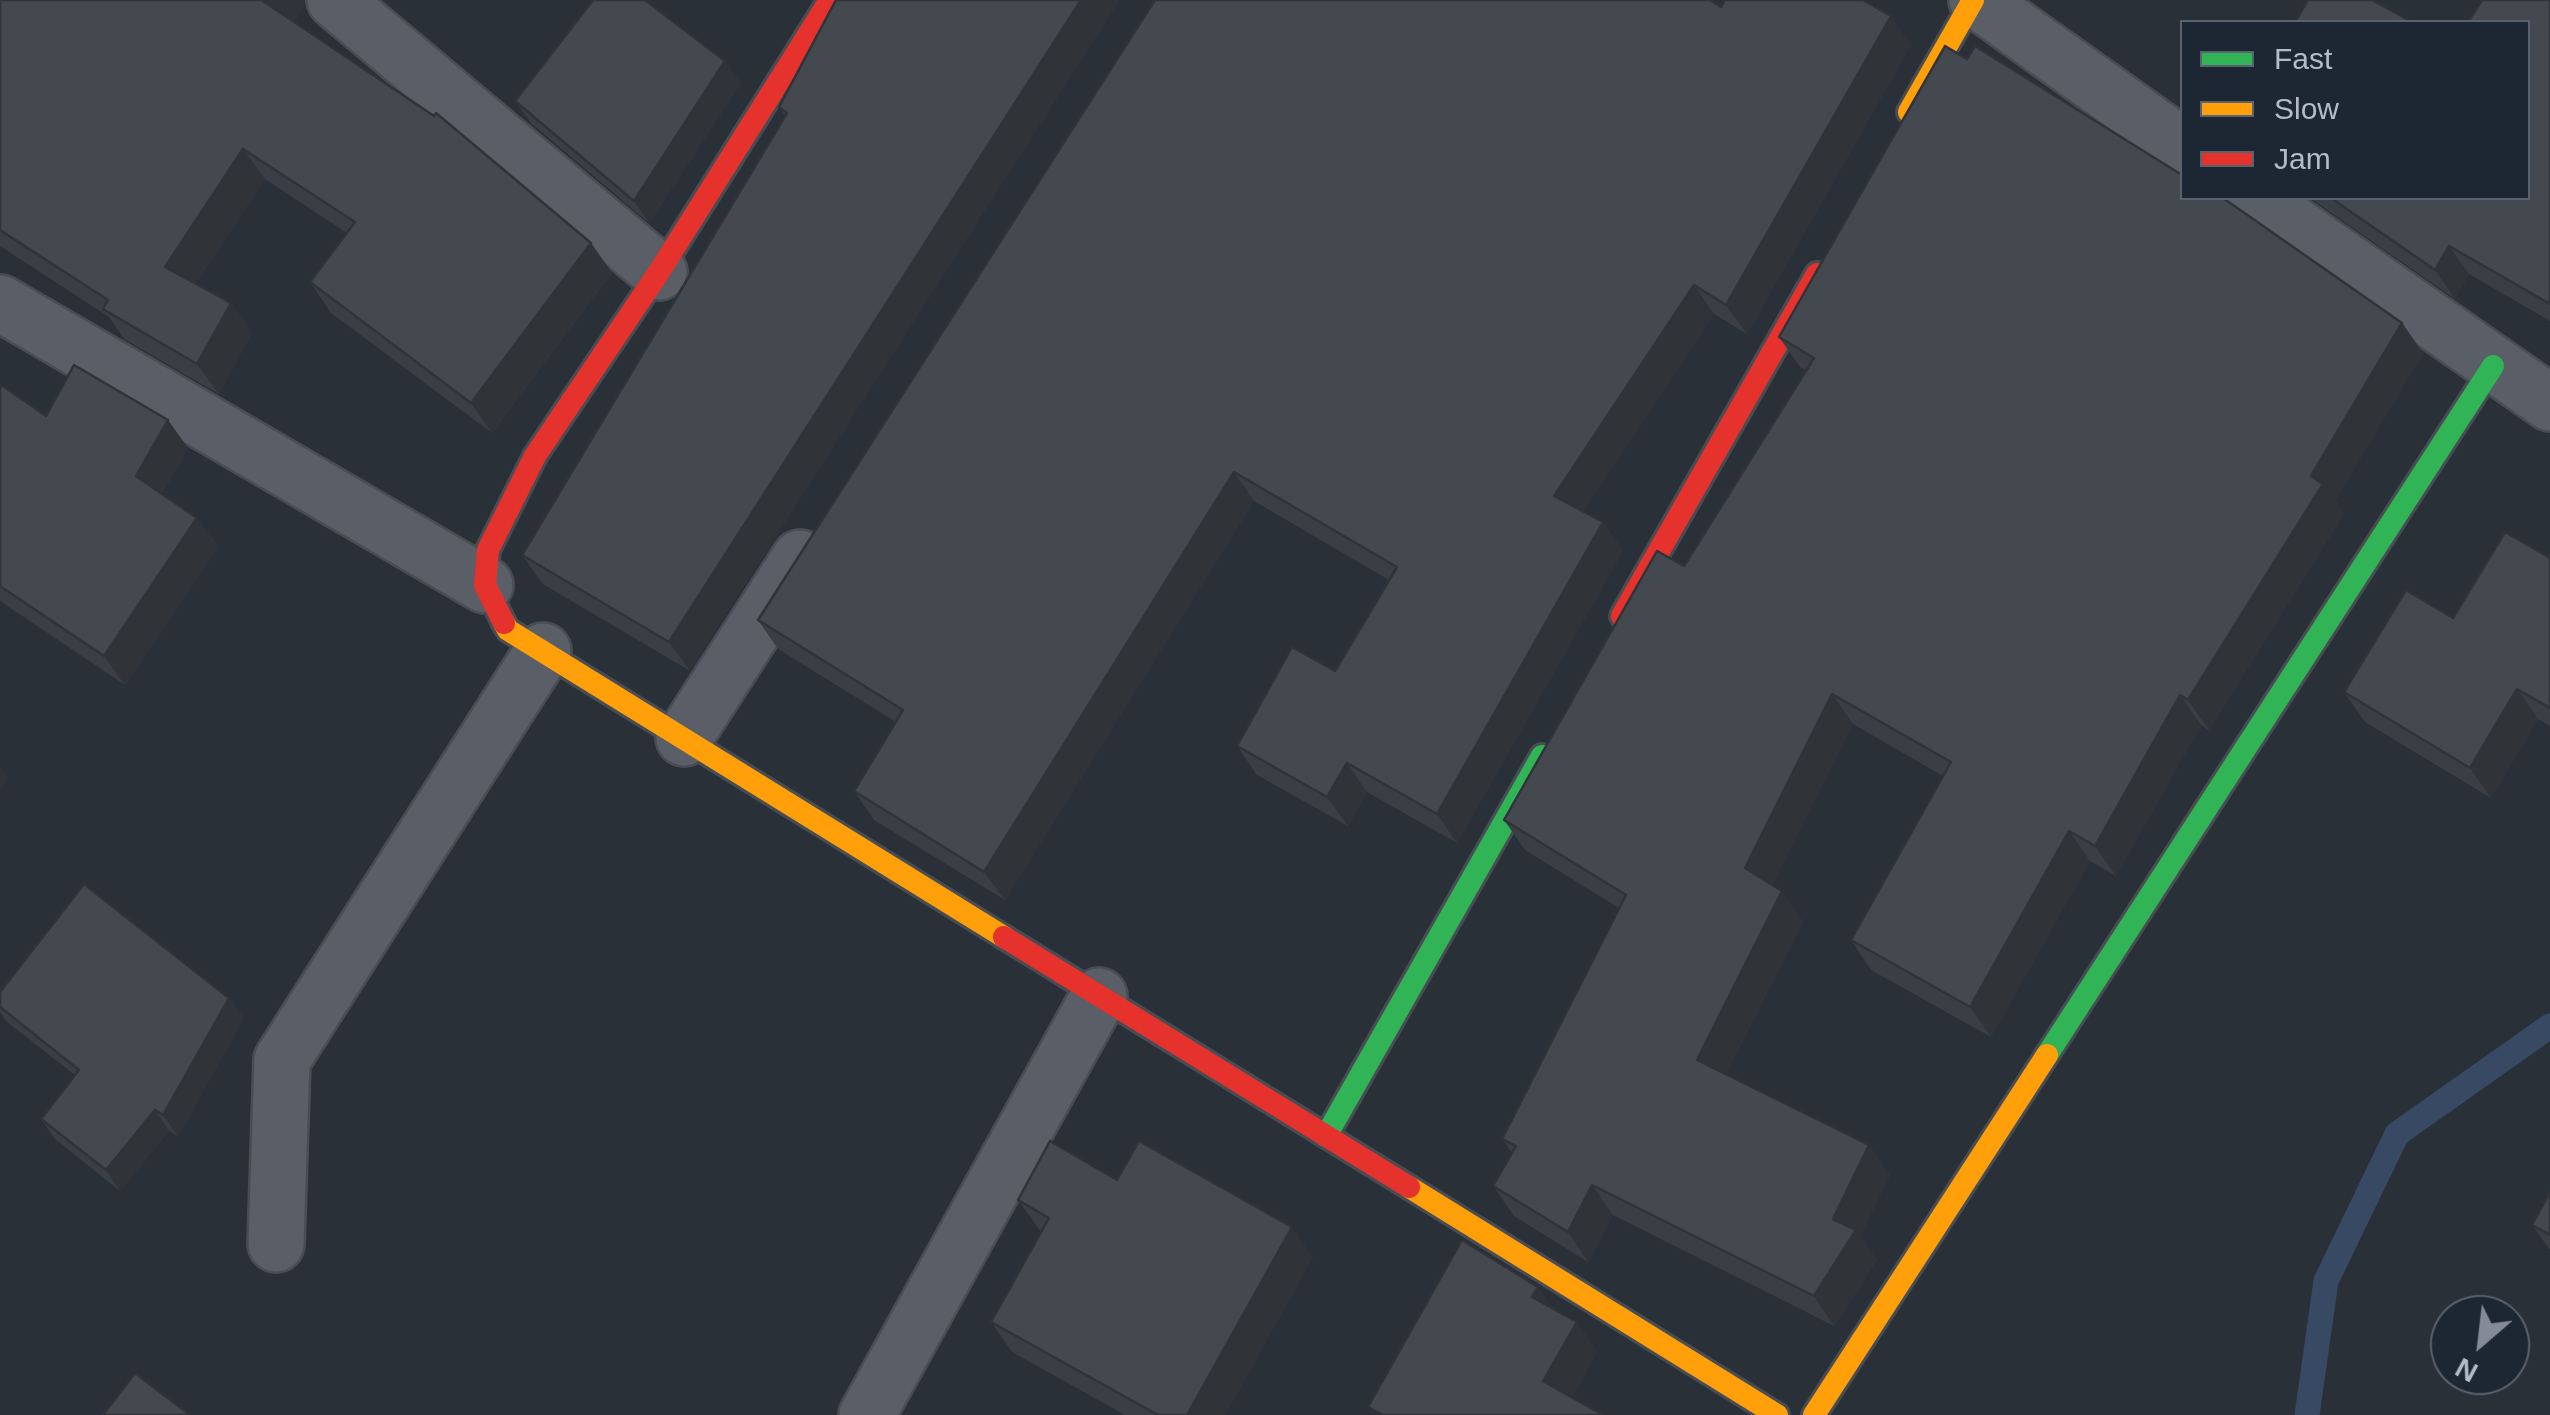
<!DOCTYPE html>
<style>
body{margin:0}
#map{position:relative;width:2550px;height:1415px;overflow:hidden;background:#2a3038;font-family:Helvetica,sans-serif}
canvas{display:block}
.legend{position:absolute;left:2180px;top:20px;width:350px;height:180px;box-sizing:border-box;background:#1d2633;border:2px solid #59626f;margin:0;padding:12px 18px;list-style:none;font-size:30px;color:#b4bcc9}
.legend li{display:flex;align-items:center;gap:20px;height:50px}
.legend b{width:50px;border:2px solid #59626f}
.north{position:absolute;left:2430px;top:1295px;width:100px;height:100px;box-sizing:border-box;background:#1d2633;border:2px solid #59626f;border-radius:50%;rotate:208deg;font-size:28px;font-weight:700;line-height:40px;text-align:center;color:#b4bcc9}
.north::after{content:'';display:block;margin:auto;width:35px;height:45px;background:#848b96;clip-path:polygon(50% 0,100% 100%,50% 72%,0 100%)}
</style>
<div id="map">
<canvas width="2550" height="1415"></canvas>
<ul class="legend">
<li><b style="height:12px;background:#30b455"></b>Fast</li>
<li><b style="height:12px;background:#ff9f0a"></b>Slow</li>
<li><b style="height:12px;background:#e5322d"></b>Jam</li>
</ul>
<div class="north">N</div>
</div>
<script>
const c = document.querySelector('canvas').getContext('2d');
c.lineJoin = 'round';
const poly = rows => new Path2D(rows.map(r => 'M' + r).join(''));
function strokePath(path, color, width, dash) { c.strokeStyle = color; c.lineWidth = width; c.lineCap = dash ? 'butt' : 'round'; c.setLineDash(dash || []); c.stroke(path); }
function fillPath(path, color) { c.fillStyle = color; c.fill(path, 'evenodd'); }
const stream = poly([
 [2307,1415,2326,1281,2397,1134,2550,1026]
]);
const street = poly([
 [335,0,659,272],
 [1977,0,2182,146],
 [2256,198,2550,403],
 [0,303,485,585],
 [684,738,800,558],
 [276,1244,282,1060,543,651],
 [867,1415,1099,996]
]);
const fast = poly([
 [2047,1055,2493,366],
 [1326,1136,1542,756]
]);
const slow = poly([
 [1909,112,1973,0],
 [504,623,508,630,1004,937],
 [1409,1187,1777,1415],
 [1814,1415,2047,1055]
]);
const jam = poly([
 [1622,616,1817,274],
 [504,623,485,585,488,550,535,456,659,272,830,0],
 [1004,937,1409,1187]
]);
const wall = poly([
 [0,0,305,0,305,6,293,21,591,243,612,273,492,433,331,313,310,282,347,233,265,179,195,284,231,303,252,333,219,394,124,339,109,317,0,246],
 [836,0,690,671,543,584,522,555,785,117,779,107],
 [2550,0,2550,321,2469,274,2455,299,2310,198,2528,198],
 [1721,7,1911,45,1747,334,1714,314,1583,511,1603,522,1623,551,1457,843,1367,792,1348,826,1257,775,1237,746,1335,671,1389,580,1254,501,1005,900,874,820,854,791,896,722,778,649,758,620],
 [725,61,741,83,649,223,531,123,515,101],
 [2402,323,2423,353,2335,501,2344,514,2209,730,2201,725,2116,876,2090,861,1991,1037,1871,970,1851,940,1943,776,1853,724,1772,885,1803,921,1726,1074,1869,1145,1890,1175,1860,1236,1877,1260,1834,1326,1613,1215,1588,1262,1514,1216,1493,1186,1512,1153,1502,1139,1619,908,1525,850,1504,820,1684,566,1806,371,1800,367,1779,337],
 [0,384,46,416,188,448,162,494,197,518,218,547,125,685,0,601],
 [2550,558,2550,726,2538,719,2491,798,2365,722,2344,692,2453,618],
 [0,992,229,998,244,1018,178,1136,169,1131,120,1191,55,1139,41,1119,75,1075,7,1022,0,1012],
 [1117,1180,1313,1257,1225,1415,1125,1415,1012,1352,991,1322,1041,1232,1018,1200],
 [2550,1192,2550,1250,2532,1225]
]);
const shadedWall = poly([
 [264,0,305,0,305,6,284,32,263,1],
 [1081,0,1120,0,690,671,669,642],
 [1891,16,1911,45,1747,334,1726,305],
 [725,61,741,83,649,223,634,201],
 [243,149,265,179,186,297,165,267],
 [591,243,612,273,492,433,471,403],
 [2449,246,2469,274,2455,299,2435,270],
 [1694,285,1714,314,1574,525,1554,496],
 [231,303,252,333,219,394,197,364],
 [2402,323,2423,353,2335,501,2344,514,2209,730,2188,700,2311,476],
 [168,420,188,448,156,505,136,476],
 [1234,472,1254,501,1005,900,984,872],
 [197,518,218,547,125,685,104,656],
 [1603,522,1623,551,1457,843,1437,814],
 [2517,689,2538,719,2491,798,2470,768],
 [1832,694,1853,724,1766,898,1745,868],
 [2180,695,2201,725,2116,876,2095,846],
 [1347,763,1367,792,1348,826,1327,797],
 [0,766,8,777,0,791],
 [2069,831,2090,861,1991,1037,1970,1007],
 [1782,891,1803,921,1718,1090,1697,1060],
 [229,998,244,1018,178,1136,163,1115],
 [155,1110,169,1131,120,1191,106,1170],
 [1869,1145,1890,1175,1860,1236,1877,1260,1834,1326,1814,1296,1833,1219],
 [1592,1185,1613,1215,1588,1262,1568,1232],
 [1292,1227,1313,1257,1225,1415,1187,1415],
 [1538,1287,1559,1317,1532,1297],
 [1577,1322,1598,1352,1564,1411,1543,1381]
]);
const building = poly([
 [0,0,264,0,263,1,434,116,436,113,591,243,471,403,310,282,355,222,243,149,165,267,231,303,197,364,103,309,108,300,0,230,0,0],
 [593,0,645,0,725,61,634,201,515,101,593,0],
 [836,0,1081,0,669,642,522,555,787,113,779,107,836,0],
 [1155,0,1710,0,1721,7,1725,0,1863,0,1891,16,1726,305,1694,285,1554,496,1603,522,1437,814,1347,763,1327,797,1237,746,1292,647,1335,671,1397,567,1234,472,984,872,854,791,903,710,758,620,1155,0],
 [2308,0,2372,0,2412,22,2295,22,2308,0],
 [2482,0,2550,0,2550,304,2449,246,2435,270,2331,198,2528,198,2528,22,2468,22,2482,0],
 [1945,46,1967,59,1975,46,2182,175,2182,198,2223,198,2402,323,2311,476,2323,484,2188,700,2180,695,2095,846,2069,831,1970,1007,1851,940,1951,762,1832,694,1745,868,1782,891,1697,1060,1869,1145,1833,1219,1856,1230,1814,1296,1592,1185,1568,1232,1493,1186,1516,1146,1502,1139,1626,895,1504,820,1657,551,1684,566,1814,358,1779,337,1945,46],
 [74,365,168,420,136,476,197,518,104,656,0,586,0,384,46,416,74,365],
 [2505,532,2550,558,2550,708,2517,689,2470,768,2344,692,2406,590,2453,618,2505,532],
 [84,884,229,998,163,1115,155,1110,106,1170,41,1119,79,1070,0,1007,0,992,84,884],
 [1050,1141,1117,1180,1139,1141,1292,1227,1187,1415,1158,1415,991,1322,1049,1218,1018,1200,1050,1141],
 [2550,1192,2550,1235,2532,1225,2550,1192],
 [1462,1240,1538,1287,1532,1297,1577,1322,1543,1381,1603,1415,1383,1415,1368,1407,1462,1240],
 [135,1373,190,1415,103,1415,135,1373]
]);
strokePath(stream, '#384963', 25);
strokePath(street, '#484c53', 60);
strokePath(fast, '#484c53', 28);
strokePath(slow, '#484c53', 28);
strokePath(jam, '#484c53', 28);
strokePath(street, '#5a5e66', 55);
strokePath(fast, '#30b455', 22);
strokePath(slow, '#ff9f0a', 22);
strokePath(jam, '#e5322d', 22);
fillPath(wall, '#3a3f45');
fillPath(shadedWall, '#303338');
fillPath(building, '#444950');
strokePath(building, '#303338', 2.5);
</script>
